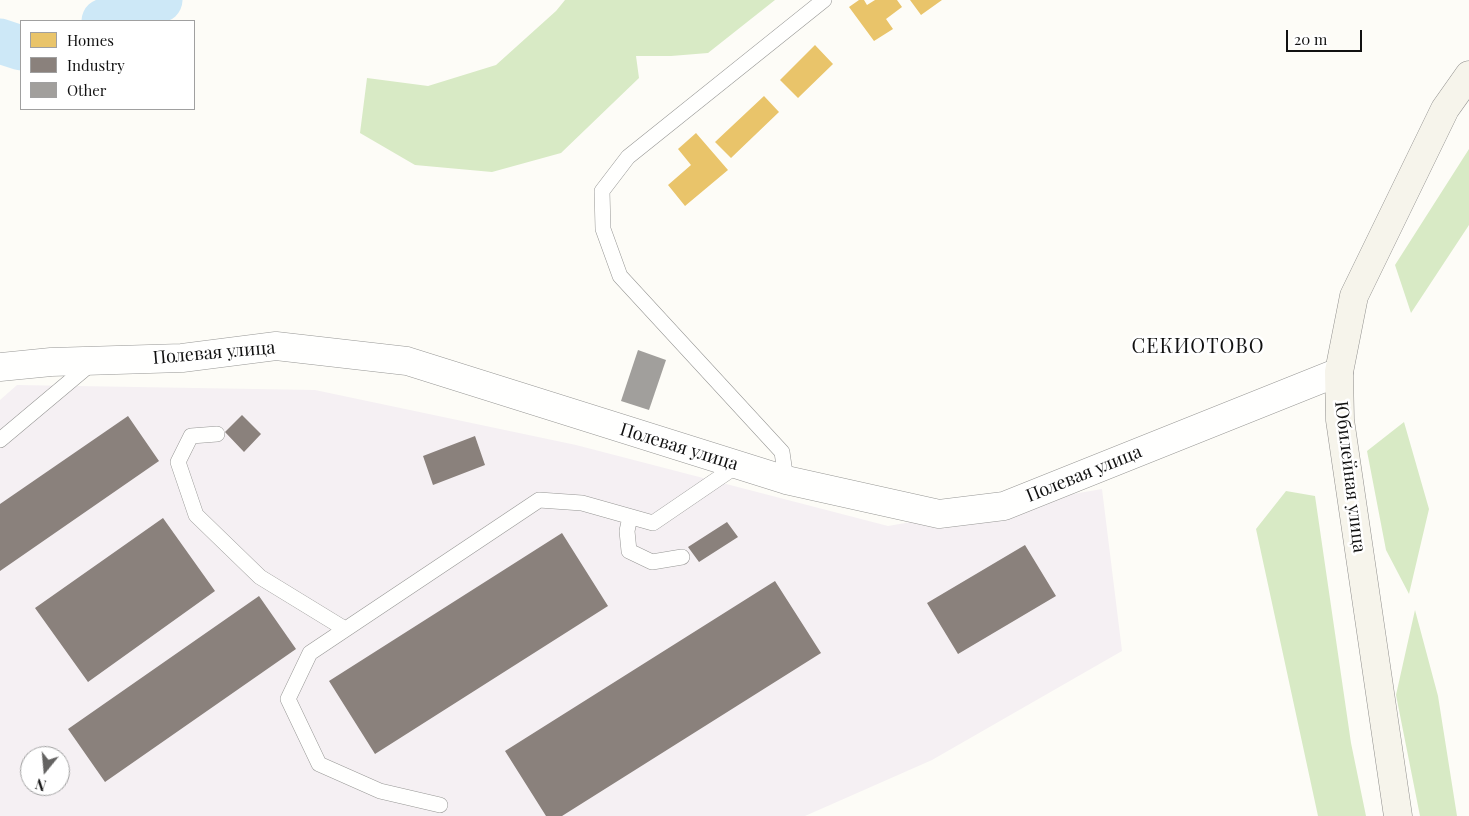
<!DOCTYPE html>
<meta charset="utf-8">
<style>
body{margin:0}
#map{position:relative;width:1469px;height:816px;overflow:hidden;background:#fdfcf7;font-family:"Playfair Display",serif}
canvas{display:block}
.legend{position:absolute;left:20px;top:20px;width:175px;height:90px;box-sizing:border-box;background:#fff;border:1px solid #a0a0a0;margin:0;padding:6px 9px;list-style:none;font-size:15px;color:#111}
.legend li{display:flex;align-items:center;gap:10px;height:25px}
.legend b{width:25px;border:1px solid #a0a0a0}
.north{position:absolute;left:20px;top:746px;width:50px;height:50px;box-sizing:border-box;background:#fff;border:1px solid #a0a0a0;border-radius:50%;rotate:197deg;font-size:14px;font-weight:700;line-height:20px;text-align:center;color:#111}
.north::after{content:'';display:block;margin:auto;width:18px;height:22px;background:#646362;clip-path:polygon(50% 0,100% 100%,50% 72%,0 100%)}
.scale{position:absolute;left:1286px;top:30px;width:76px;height:22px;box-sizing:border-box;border:2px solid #111;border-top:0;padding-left:6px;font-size:15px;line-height:18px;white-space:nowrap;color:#111;-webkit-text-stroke:4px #fff;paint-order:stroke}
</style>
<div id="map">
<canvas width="1469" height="816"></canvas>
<ul class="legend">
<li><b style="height:14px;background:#e9c46a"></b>Homes</li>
<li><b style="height:14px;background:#8a817c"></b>Industry</li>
<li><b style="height:14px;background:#a19f9c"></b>Other</li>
</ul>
<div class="north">N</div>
<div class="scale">20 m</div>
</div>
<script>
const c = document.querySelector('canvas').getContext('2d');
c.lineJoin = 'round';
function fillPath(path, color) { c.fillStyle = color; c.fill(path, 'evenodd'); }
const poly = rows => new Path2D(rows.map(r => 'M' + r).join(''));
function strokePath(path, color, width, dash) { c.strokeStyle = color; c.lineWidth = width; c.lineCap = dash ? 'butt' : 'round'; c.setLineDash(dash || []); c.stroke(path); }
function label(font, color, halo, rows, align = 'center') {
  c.font = font + ' "Playfair Display",serif'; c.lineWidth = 5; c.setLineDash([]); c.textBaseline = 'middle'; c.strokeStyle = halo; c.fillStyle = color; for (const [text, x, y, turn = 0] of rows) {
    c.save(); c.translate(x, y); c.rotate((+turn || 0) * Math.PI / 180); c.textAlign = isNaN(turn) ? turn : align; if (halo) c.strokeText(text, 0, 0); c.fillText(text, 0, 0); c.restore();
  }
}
const industrial = poly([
 [17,385,315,390,576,445,888,526,1102,489,1122,651,932,760,805,816,0,816,0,400],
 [30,756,60,756,60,786,30,786]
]);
const forest = poly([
 [565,0,775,0,708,53,671,56,636,56,639,78,561,153,492,172,415,165,360,133,367,78,428,86,496,65,556,11],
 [1469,149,1469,225,1411,313,1395,265],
 [1404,422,1429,509,1409,594,1386,550,1367,451],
 [1286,491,1315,496,1351,743,1366,816,1318,816,1256,529],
 [1415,610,1438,696,1457,816,1420,816,1396,695]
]);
const homes = poly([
 [859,0,864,0,867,5,875,0,897,0,902,7,886,19,893,29,874,41,849,7],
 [910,0,942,0,921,15],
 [815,45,833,64,798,98,780,80],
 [764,96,779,112,731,158,715,142],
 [696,133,728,170,685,206,668,185,691,165,678,149]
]);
const industry = poly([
 [242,415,261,434,244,452,225,432],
 [128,416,159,461,0,571,0,504],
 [475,436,485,465,433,485,423,456],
 [163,518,215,591,88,682,35,608],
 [727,522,738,537,699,562,688,547],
 [562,533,608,606,375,754,329,681],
 [1025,545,1056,596,958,654,927,603],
 [775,581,821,653,562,816,546,816,505,751],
 [259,596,296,649,105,782,68,729]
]);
const river = poly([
 [104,21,160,0],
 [0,41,21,48]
]);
const building = poly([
 [638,350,666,360,649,410,621,401]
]);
const lane = poly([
 [217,434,191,436,178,462,196,515,260,577,345,629],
 [0,440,93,362],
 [786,480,782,452,620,276,603,229,602,191,628,157,824,0],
 [630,517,627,531,629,551,652,562,682,557],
 [440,805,380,791,319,764,288,699,310,653,539,500,582,503,653,523,738,465]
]);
const street = poly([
 [0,367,51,362,182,358,276,346,407,361,786,480,939,514,1004,506,1339,372]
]);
const secondary = poly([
 [1398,816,1340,420,1339,372,1354,296,1445,109,1469,75]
]);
const streetNames = [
 ["Полевая улица",214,353,-5],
 ["Полевая улица",679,447,17],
 ["Полевая улица",1084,474,-22],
 ["Юбилейная улица",1350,477,83]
];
const quarterNames = [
 ["СЕКИОТОВО",1198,347]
];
fillPath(industrial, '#f5f0f3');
fillPath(forest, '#d8eac5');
fillPath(homes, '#e9c46a');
fillPath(industry, '#8a817c');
strokePath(river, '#cde8f7', 45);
fillPath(building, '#a19f9c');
strokePath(lane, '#979795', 16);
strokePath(street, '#979795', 29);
strokePath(secondary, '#8e8d8b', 29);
strokePath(lane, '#fffffe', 15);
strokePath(street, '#fffffe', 28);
strokePath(secondary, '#f6f4eb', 28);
label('18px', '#111', '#fff', streetNames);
c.letterSpacing = '1px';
label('20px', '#111', '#fff', quarterNames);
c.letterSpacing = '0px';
</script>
